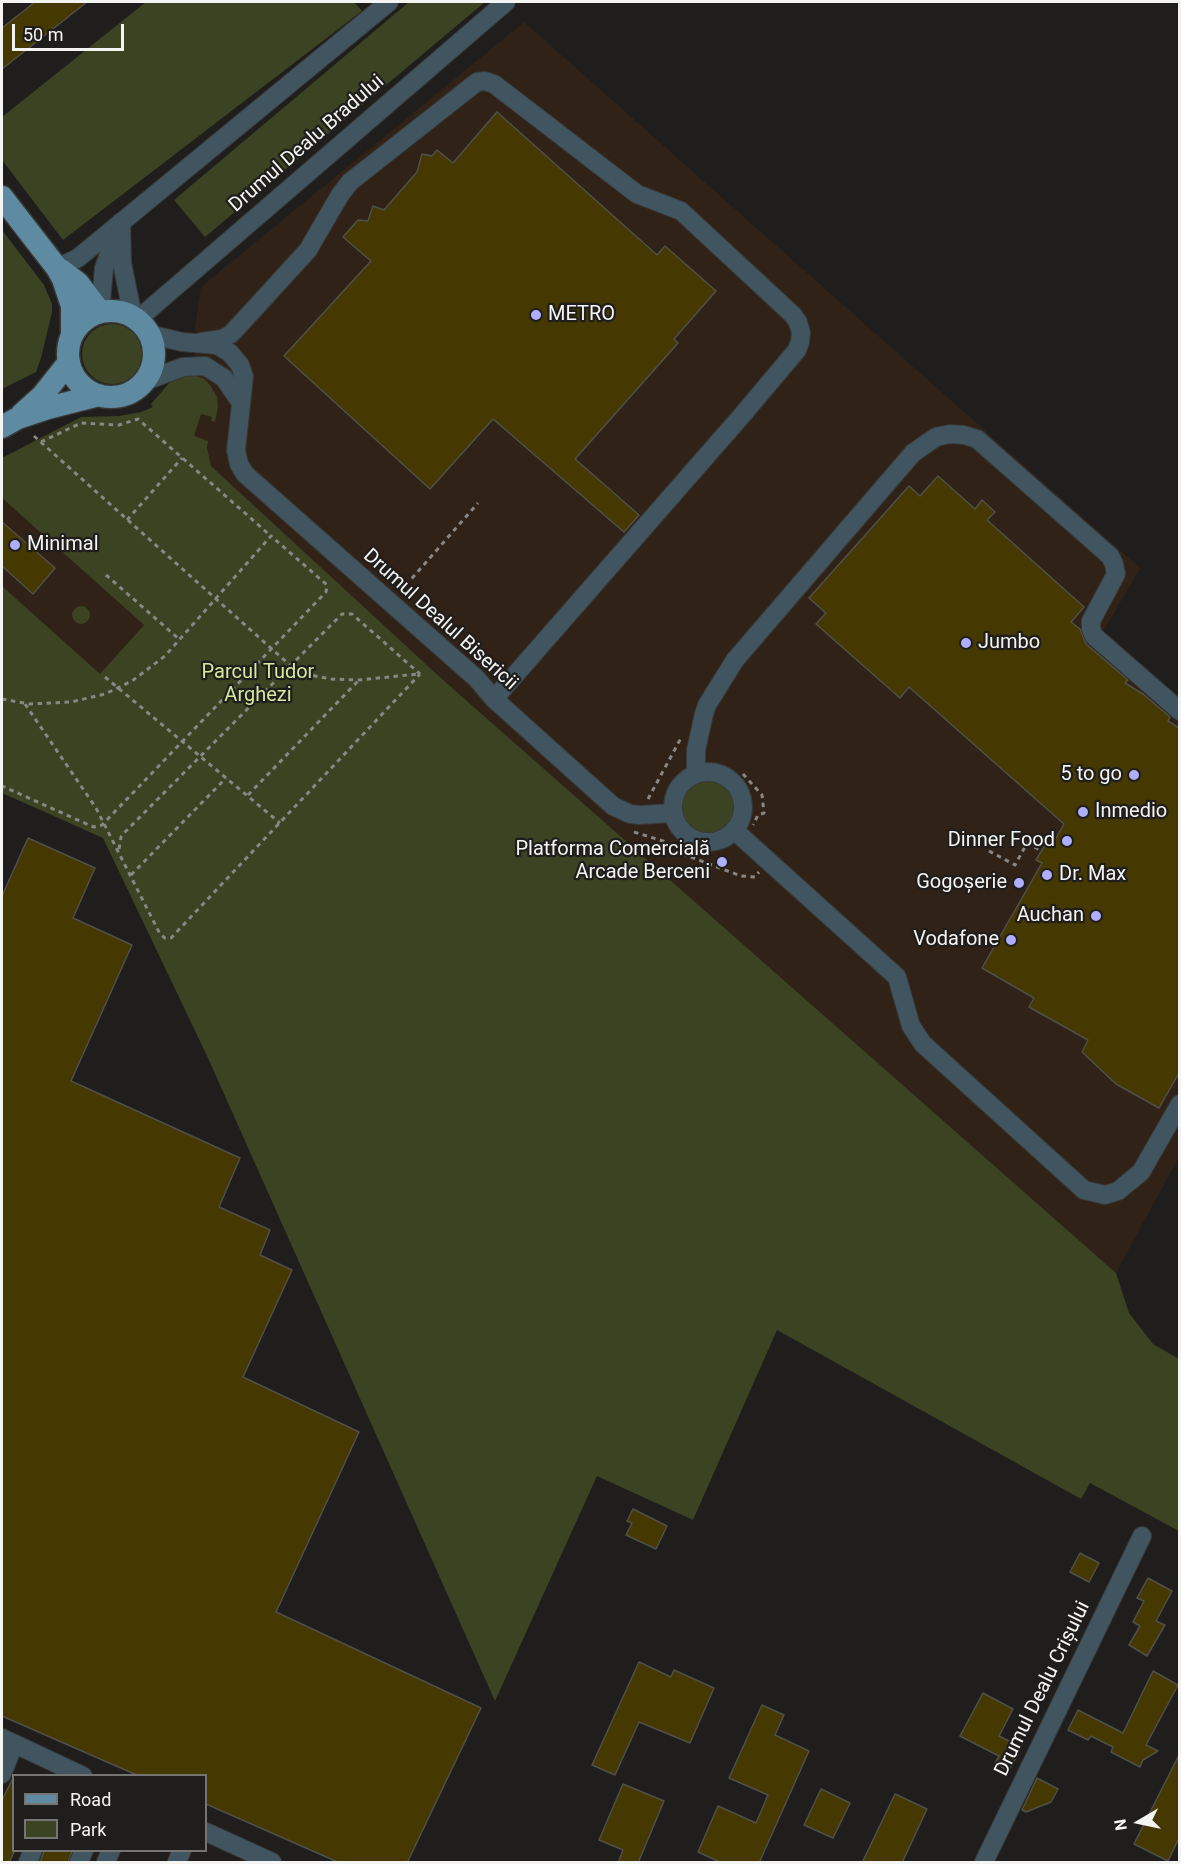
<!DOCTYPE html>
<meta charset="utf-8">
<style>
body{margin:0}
#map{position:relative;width:1181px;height:1864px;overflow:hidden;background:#1f1e1c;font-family:Roboto,sans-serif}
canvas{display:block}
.frame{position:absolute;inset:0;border:3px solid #f4f4f2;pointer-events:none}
.legend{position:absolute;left:12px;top:1774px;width:195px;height:78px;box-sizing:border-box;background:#1f1e1c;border:2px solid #747472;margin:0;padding:8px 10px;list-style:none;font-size:18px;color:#f4f4f2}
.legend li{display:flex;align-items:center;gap:12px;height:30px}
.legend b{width:30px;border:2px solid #747472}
.north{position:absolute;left:1109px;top:1792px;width:60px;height:60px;-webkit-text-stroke:4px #1f1e1c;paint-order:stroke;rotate:261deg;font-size:16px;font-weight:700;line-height:24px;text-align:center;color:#f4f4f2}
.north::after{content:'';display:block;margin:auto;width:21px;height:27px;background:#f4f4f2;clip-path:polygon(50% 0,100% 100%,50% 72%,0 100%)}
.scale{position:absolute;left:12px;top:24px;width:112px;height:27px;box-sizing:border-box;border:3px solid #f4f4f2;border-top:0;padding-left:8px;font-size:18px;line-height:21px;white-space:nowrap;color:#f4f4f2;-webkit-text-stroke:4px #1f1e1c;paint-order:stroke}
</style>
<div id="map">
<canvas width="1181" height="1864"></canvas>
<div class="frame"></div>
<ul class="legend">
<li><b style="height:8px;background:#5f8ba2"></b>Road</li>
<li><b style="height:16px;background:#3b4322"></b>Park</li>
</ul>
<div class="north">N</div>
<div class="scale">50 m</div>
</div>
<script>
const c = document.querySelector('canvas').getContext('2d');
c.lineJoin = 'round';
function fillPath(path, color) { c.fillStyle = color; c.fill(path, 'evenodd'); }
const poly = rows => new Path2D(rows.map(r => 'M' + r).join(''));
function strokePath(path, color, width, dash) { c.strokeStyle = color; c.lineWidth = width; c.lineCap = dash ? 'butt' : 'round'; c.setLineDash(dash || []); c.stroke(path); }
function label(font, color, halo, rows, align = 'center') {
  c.font = font + ' Roboto,sans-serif'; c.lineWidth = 4.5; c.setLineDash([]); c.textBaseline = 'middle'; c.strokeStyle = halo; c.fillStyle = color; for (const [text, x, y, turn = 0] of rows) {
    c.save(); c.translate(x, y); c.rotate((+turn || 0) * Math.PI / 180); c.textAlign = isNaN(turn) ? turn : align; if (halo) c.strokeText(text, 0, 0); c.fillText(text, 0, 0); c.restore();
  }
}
const commercial = poly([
 [524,22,1140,568,1103,632,1179,700,1180,1155,1116,1273,442,679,178,436,174,427,154,407,194,369,195,328,201,287],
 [2,498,144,625,100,675,2,586]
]);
const green = poly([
 [146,2,354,2,362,11,63,240,2,160,2,117],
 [409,2,485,2,205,237,174,200],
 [2,230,44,285,52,304,52,312,41,358,36,372,2,389],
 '82 354a30 30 0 1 1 60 0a30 30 0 1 1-60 0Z',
 [183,376,197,376,204,379,210,385,217,397,218,407,215,422,211,421,212,417,201,414,194,436,208,441,207,448,211,466,442,679,1116,1273,1129,1313,1153,1344,1179,1359,1179,1531,1090,1483,1081,1499,777,1330,693,1520,597,1476,495,1701,208,1058,103,838,2,793,2,586,100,674,144,625,2,498,2,458,81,417,119,416,141,412,153,407,151,404,170,382],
 '72 615a9 9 0 1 1 18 0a9 9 0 1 1-18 0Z',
 '677 807a30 30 0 1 1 60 0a30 30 0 1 1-60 0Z'
]);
const building = poly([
 [35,2,87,2,2,69,2,28,35,2],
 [497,112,657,255,665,246,716,291,674,339,678,343,575,459,639,515,624,532,493,419,430,489,284,356,371,261,343,237,358,220,368,221,373,206,384,210,417,172,422,154,432,156,437,150,453,163,497,112],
 [938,476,975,509,982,500,995,512,987,520,1084,607,1071,622,1080,629,1086,644,1128,680,1125,683,1143,694,1170,717,1168,721,1179,728,1179,1073,1159,1108,1116,1084,1082,1052,1088,1040,1029,1007,1034,998,982,968,1042,863,1036,860,1047,842,1052,845,1064,824,909,687,900,698,816,624,826,613,809,598,909,486,920,496,938,476],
 [2,522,55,568,33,594,2,566,2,522],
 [28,838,95,868,73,918,132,945,71,1081,240,1158,219,1207,270,1230,260,1255,292,1270,243,1377,359,1432,276,1612,481,1708,407,1863,340,1863,206,1804,206,1776,139,1776,2,1716,2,896,28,838],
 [633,1509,667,1526,656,1549,626,1535,632,1523,627,1521,633,1509],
 [1080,1553,1099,1563,1089,1582,1070,1572,1080,1553],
 [1148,1578,1172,1591,1156,1621,1165,1625,1147,1656,1129,1645,1140,1626,1133,1622,1144,1601,1137,1598,1148,1578],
 [639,1662,671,1677,674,1670,714,1688,690,1743,639,1722,615,1775,592,1765,639,1662],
 [1153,1671,1178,1685,1146,1745,1158,1751,1143,1760,1140,1767,1111,1752,1113,1747,1091,1736,1088,1740,1068,1730,1078,1710,1123,1733,1153,1671],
 [983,1693,1013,1709,999,1736,1021,1747,1009,1771,995,1763,999,1756,960,1736,983,1693],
 [762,1705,784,1715,775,1735,809,1751,759,1863,722,1863,698,1852,718,1806,756,1823,768,1795,729,1778,762,1705],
 [1179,1755,1179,1838,1168,1861,1134,1844,1179,1755],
 [14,1776,14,1852,9,1863,2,1863,2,1800,14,1776],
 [1037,1778,1058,1789,1051,1802,1026,1812,1022,1810,1037,1778],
 [623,1784,664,1801,638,1863,618,1863,623,1850,599,1840,623,1784],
 [821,1789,850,1803,833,1838,804,1825,821,1789],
 [895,1794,927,1809,902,1863,862,1863,895,1794],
 [44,1851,72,1851,68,1863,40,1863,44,1851]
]);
const path = poly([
 [34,436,291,666,310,675,331,679,359,680,418,674],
 [41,442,81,423,119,425,138,419,271,536],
 [127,520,182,458],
 [106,575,179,639],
 [400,592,478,503],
 [105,677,280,823],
 [2,699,29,704,71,702,105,694,132,681,165,656,271,536,327,585,326,592,102,825,94,827,89,825,2,786],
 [25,704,96,808,160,934,165,938,171,938,420,674],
 [743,774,762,795,764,813,758,815,753,825],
 [248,795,359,680],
 [648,799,681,738],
 [634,832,663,841,675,851,741,876,755,877,759,872],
 [119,849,121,837,125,832,342,614,352,614,420,674],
 [989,851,1015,865,1027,843,1042,851],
 [131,875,226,778]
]);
const minor = poly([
 [121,222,122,263,133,317],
 [57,268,78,258,389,2],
 [100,312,104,268,118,229],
 [137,320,506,2],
 [149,334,182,342,217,345,230,353,240,365,244,377,236,450,239,464,245,474,477,679,494,699,613,806,630,814,639,815,673,813],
 [201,342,222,339,231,334,256,307,308,250,340,195,350,182,477,82,485,81,494,84,637,194,681,211,793,315,798,322,801,333,800,342,797,350,744,413,494,699],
 [145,381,183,367,205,366,224,378,241,403],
 '673 807a35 35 0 1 1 70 0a35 35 0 1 1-70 0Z',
 [696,773,696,750,704,714,707,705,735,660,913,453,936,437,950,434,964,435,977,439,1110,556,1114,564,1116,574,1091,621,1091,629,1094,636,1180,711],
 [734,830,897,977,911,1026,923,1044,1084,1190,1105,1195,1118,1191,1141,1172,1180,1104],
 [2,1738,83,1776],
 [2,1774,14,1744],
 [206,1832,272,1862],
 [28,1862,33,1850],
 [79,1862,84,1850],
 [106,1862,111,1850],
 [177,1862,182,1850],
 [984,1862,1142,1536]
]);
const major = poly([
 [2,197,57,268,63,279,72,306,72,335],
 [61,270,78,283,100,312],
 '68 354a43 43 0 1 1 86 0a43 43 0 1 1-86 0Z',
 [22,414,42,396,69,362],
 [2,427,18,418,48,408,99,395]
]);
const markers = [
 [536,315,6,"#aeaefb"],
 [15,545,6,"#aeaefb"],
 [966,643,6,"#aeaefb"],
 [1134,775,6,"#aeaefb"],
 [1083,812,6,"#aeaefb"],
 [1067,841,6,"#aeaefb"],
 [722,862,6,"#aeaefb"],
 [1047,875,6,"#aeaefb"],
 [1019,883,6,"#aeaefb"],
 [1096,916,6,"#aeaefb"],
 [1011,940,6,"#aeaefb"]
];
const streetNames = [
 ["Drumul Dealu Bradului",307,144,-41],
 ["Drumul Dealul Bisericii",440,620,42],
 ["Drumul Dealu Crișului",1043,1689,-64]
];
const poiNames = [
 ["METRO",548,315,"left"],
 ["Minimal",27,545,"left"],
 ["Jumbo",978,643,"left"],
 ["5 to go",1122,775],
 ["Inmedio",1095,812,"left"],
 ["Dinner Food",1055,841],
 ["Platforma Comercială",710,850],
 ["Arcade Berceni",710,873],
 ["Dr. Max",1059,875,"left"],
 ["Gogoșerie",1007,883],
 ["Auchan",1084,916],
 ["Vodafone",999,940]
];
const parkNames = [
 ["Parcul Tudor",258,673],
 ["Arghezi",258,696]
];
fillPath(commercial, '#312218');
fillPath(green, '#3b4322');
fillPath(building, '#453801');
strokePath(building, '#4f4f4c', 1.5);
strokePath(minor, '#393836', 20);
strokePath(major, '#393836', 25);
strokePath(path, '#888785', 3, [4.5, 4.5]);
strokePath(minor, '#405560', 18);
strokePath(major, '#5f8ba2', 22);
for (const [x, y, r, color] of markers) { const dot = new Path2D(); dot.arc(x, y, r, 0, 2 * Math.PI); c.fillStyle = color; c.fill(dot); strokePath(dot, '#1f1e1c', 2); }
label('20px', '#f4f4f2', '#1f1e1c', streetNames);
label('20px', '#f4f4f2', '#1f1e1c', poiNames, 'right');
label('20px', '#d5e99e', '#1f1e1c', parkNames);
</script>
